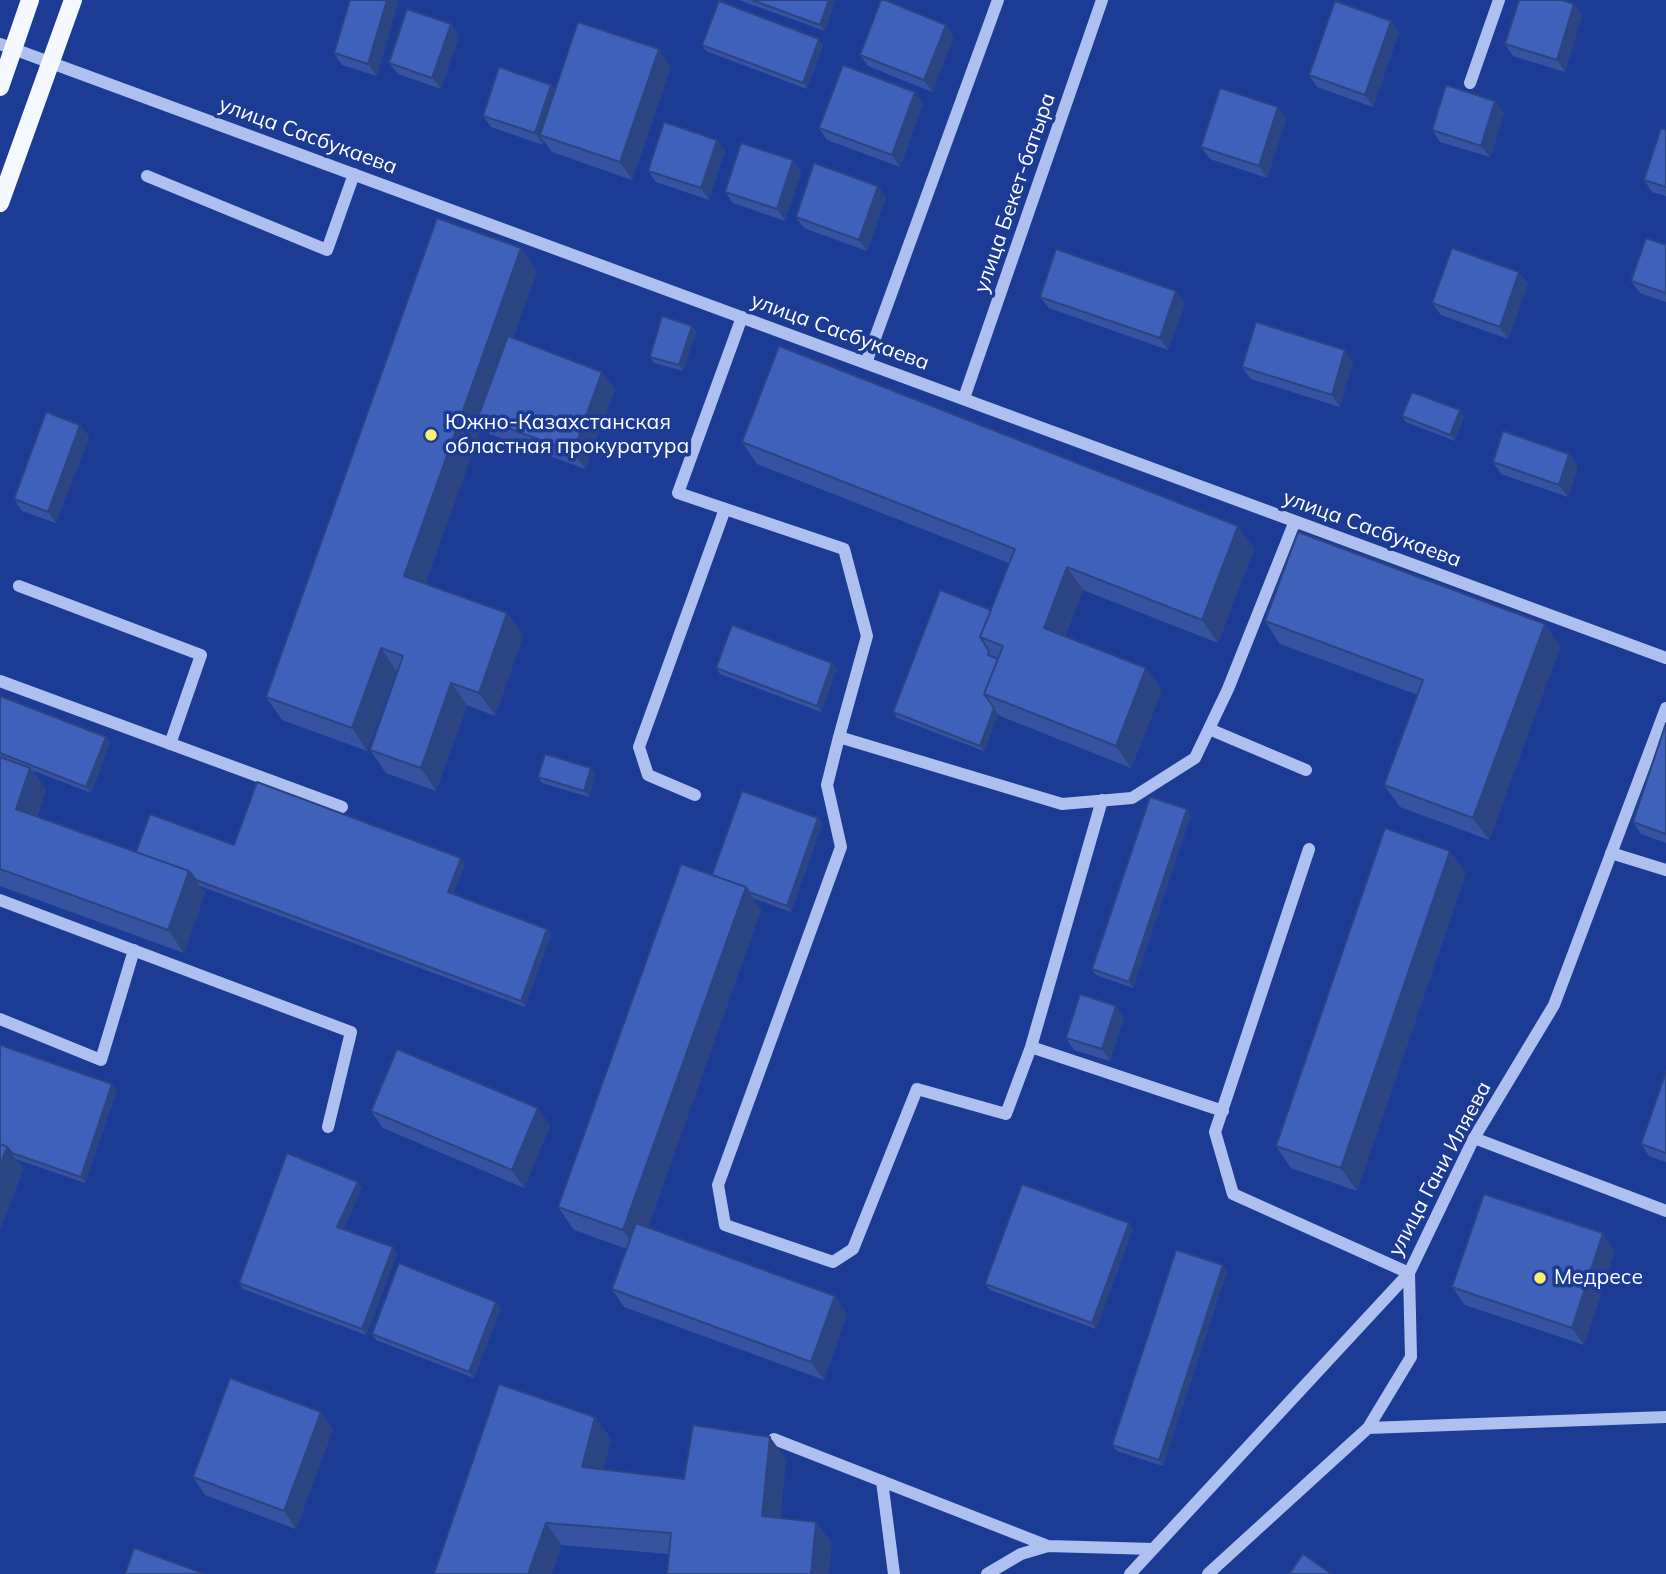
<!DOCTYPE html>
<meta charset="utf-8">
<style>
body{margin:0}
canvas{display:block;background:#1c3b94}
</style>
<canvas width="1666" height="1574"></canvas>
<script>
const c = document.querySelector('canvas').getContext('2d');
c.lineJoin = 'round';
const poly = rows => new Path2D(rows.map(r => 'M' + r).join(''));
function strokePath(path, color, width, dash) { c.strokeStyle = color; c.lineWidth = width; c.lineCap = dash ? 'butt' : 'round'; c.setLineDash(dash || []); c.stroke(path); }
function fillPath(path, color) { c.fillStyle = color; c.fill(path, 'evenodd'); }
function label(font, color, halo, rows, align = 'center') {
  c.font = font + ' Mulish,sans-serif'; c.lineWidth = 7; c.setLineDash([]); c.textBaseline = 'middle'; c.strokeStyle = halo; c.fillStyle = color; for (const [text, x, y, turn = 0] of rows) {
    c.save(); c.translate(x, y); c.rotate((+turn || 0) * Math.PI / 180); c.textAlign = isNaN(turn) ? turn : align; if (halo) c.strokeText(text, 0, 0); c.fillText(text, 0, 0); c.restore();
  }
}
const minor = poly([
 [0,44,1666,658],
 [1470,83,1499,0],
 [147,176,327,250,354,174],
 [742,317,678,493,844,549,867,636,839,737],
 [866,363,998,0],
 [964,398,1102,0],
 [19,586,201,655,170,744],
 [0,681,342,807],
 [1209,729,1306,770],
 [695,795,648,775,639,747,725,509],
 [1611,853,1666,870],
 [0,900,351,1032,328,1127],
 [0,1019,101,1060,134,950],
 [1031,1047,1102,800],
 [1223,1111,1031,1047,1006,1114,917,1089,853,1249,833,1262,725,1225,718,1185,841,847,827,785,839,737,1062,804,1132,798,1195,758,1228,689,1295,521],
 [1474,1138,1666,1211],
 [1368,1428,1666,1417],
 [774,1439,1048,1546],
 [882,1481,894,1574],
 [987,1574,1021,1554,1048,1546,1153,1549],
 [1130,1574,1409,1273,1474,1138,1554,1005,1666,708],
 [1208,1574,1368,1428,1411,1357,1409,1273,1233,1194,1215,1132,1309,849]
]);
const major = poly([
 [0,87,30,0],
 [0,203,73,0]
]);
const wall = poly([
 [350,0,377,76,342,65,334,53],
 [739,0,835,0,825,31],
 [1574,4,1582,16,1565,72,1513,56,1505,44],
 [1391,21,1399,32,1373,107,1317,87,1309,75],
 [451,24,459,36,441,89,398,74,389,63],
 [946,25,954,37,932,92,868,66,860,55],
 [702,45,823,45,807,89,706,51],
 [671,67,632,180,552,152,544,141,543,145,491,127,483,116,551,85,555,90],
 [1495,101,1504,113,1490,157,1440,142,1432,130],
 [923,104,900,167,827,140,819,128],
 [1286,119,1267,178,1210,159,1201,147],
 [1666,130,1666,196,1652,192,1644,180],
 [717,140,725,151,709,200,656,182,648,171],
 [793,160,801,172,785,221,733,203,725,192],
 [878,186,886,198,867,251,804,228,796,217],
 [1666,245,1666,302,1640,293,1631,281],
 [521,248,537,271,513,338,615,389,585,469,490,434,483,423,425,584,523,636,495,716,467,705,436,791,386,773,370,750,398,671,396,671,367,751,282,720,266,697],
 [1519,272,1528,284,1508,339,1441,315,1432,303],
 [1040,297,1185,303,1168,350,1049,308],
 [692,326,696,332,683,371,654,363,650,357],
 [1353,362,1340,407,1251,379,1242,367],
 [1402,416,1464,416,1455,441,1406,422],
 [80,425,89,437,56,523,22,511,14,499],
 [742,442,1238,526,1254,549,1218,643,1083,590,1065,636,1162,690,1131,768,1000,716,998,714,984,751,897,718,893,712,991,610,1009,563,757,464],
 [1493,462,1578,466,1568,497,1501,474],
 [1265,621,1545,624,1560,647,1489,840,1400,807,1384,785,1418,695,1280,644],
 [716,668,837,669,821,712,720,674],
 [0,696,106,737,110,743,91,793,32,770,46,790,37,816,136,852,234,845,465,864,453,894,547,929,551,935,525,1007,200,886,205,893,184,953,0,886],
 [1666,723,1666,843,1641,834,1633,822],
 [595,774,589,797,542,783,538,777],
 [1191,815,1133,988,1096,975,1092,969],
 [818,818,822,824,791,912,753,898,761,910,648,1227,847,1314,824,1380,624,1307,612,1289,627,1249,574,1230,558,1207,712,875],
 [1466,873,1357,1191,1291,1168,1276,1146],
 [1124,1018,1110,1061,1074,1050,1066,1038],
 [0,1045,117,1090,85,1183,16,1159,23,1169,0,1231],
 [1666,1072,1666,1162,1649,1156,1641,1144],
 [371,1111,550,1125,524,1188,383,1128],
 [358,1182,362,1188,343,1229,393,1247,397,1253,366,1335,243,1289,239,1283],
 [1129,1223,1133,1229,1096,1329,990,1290,985,1284],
 [1615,1251,1584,1345,1465,1305,1452,1287],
 [1227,1271,1163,1466,1117,1451,1112,1445],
 [501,1308,474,1378,376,1340,372,1334],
 [321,1412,333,1429,296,1529,205,1495,193,1477],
 [595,1417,611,1440,603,1469,684,1479,786,1459,780,1518,816,1522,832,1544,669,1554,562,1545,434,1574]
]);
const shadedWall = poly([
 [387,0,399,0,377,76,368,64],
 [829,0,835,0,825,31,820,25],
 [1574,4,1582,16,1565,72,1557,60],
 [1391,21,1399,32,1373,107,1365,95],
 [451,24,459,36,441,89,432,78],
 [946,25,954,37,932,92,924,80],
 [819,39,823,45,807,89,803,83],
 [659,49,671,67,632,180,620,162],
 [551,85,559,96,540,135,544,141,543,145,535,133],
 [915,92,923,104,900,167,892,155],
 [1495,101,1504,113,1490,157,1481,146],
 [1278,107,1286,119,1267,178,1259,166],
 [717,140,725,151,709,200,701,188],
 [793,160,801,172,785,221,777,209],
 [878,186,886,198,867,251,859,240],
 [521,248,537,271,484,419,478,417,483,423,420,599,404,576],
 [1519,272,1528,284,1508,339,1500,327],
 [1176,291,1185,303,1168,350,1160,338],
 [692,326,696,332,683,371,679,365],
 [1345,350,1353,362,1340,407,1332,395],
 [602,372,615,389,585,469,573,452],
 [1460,410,1464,416,1455,441,1450,435],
 [80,425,89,437,56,523,48,512],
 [1569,454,1578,466,1568,497,1559,485],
 [1238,526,1254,549,1218,643,1202,620],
 [1067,567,1083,590,1059,650,1044,628],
 [507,613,523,636,495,716,479,693],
 [1545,624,1560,647,1489,840,1473,818],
 [381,648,396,671,367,751,352,728],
 [832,663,837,669,821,712,817,706],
 [1146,668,1162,690,1131,768,1116,746],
 [451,683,467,705,436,791,421,768],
 [994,708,998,714,984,751,980,746],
 [106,737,110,743,91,793,86,787],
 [30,768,46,790,31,831,16,809],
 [591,768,595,774,589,797,584,791],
 [1187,809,1191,815,1133,988,1129,982],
 [818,818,822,824,791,912,787,906],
 [1450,851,1466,873,1357,1191,1341,1168],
 [461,858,465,864,452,898,448,892],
 [189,871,205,893,184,953,168,930],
 [746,887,761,910,639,1253,623,1230],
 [547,929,551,935,525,1007,521,1001],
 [1116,1006,1124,1018,1110,1061,1102,1049],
 [112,1084,117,1090,85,1183,81,1177],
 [538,1108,550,1125,524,1188,512,1170],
 [7,1147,23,1169,0,1231,0,1166],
 [358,1182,362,1188,342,1233,337,1227],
 [1129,1223,1133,1229,1096,1329,1092,1323],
 [1603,1233,1615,1251,1584,1345,1572,1328],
 [393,1247,397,1253,366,1335,362,1329],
 [1223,1265,1227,1271,1163,1466,1159,1460],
 [835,1296,847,1314,824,1380,811,1362],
 [496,1302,501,1308,474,1378,469,1372],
 [321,1412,333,1429,296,1529,284,1511],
 [595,1417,611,1440,598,1489,582,1467],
 [770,1437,786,1459,778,1539,762,1516],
 [816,1522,832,1544,829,1574,811,1574],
 [546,1523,562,1545,552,1574,528,1574]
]);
const building = poly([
 [350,0,387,0,368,64,334,53,350,0],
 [752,0,829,0,820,25,752,0],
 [881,0,885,0,946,25,924,80,860,55,881,0],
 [1519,0,1562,0,1574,4,1557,60,1505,44,1519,0],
 [719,1,819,39,803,83,702,45,719,1],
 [1335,1,1391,21,1365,95,1309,75,1335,1],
 [407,9,451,24,432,78,389,63,407,9],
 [578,22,659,49,620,162,540,135,578,22],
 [843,65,915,92,892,155,819,128,843,65],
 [499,67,551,85,535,133,483,116,499,67],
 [1446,85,1495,101,1481,146,1432,130,1446,85],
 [1220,88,1278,107,1259,166,1201,147,1220,88],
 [664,122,717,140,701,188,648,171,664,122],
 [1661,128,1666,130,1666,187,1644,180,1661,128],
 [741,143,793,160,777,209,725,192,741,143],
 [814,163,878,186,859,240,796,217,814,163],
 [437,218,521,248,404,576,507,613,479,693,451,683,421,768,370,750,403,656,381,648,352,728,266,697,437,218],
 [1646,238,1666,245,1666,293,1631,281,1646,238],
 [1452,248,1519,272,1500,327,1432,303,1452,248],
 [1056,249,1176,291,1160,338,1040,297,1056,249],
 [662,316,692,326,679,365,650,357,662,316],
 [1256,322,1345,350,1332,395,1242,367,1256,322],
 [508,336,602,372,573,452,478,417,508,336],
 [779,346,1238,526,1202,620,1067,567,1044,628,1146,668,1116,746,984,694,1003,646,980,637,1015,549,742,442,779,346],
 [1412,392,1460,410,1450,435,1402,416,1412,392],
 [46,412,80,425,48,512,14,499,46,412],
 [1503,431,1569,454,1559,485,1493,462,1503,431],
 [1298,532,1545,624,1473,818,1384,785,1423,680,1265,621,1298,532],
 [940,590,991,610,980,637,989,651,988,655,998,659,984,694,994,708,980,746,893,712,940,590],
 [732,625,832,663,817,706,716,668,732,625],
 [0,696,106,737,86,787,0,753,0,696],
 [1666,723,1666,834,1633,822,1666,723],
 [545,754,591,768,584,791,538,777,545,754],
 [0,757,30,768,16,809,189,871,168,930,0,869,0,757],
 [257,782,461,858,448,892,547,929,521,1001,196,880,189,871,136,852,150,814,234,845,257,782],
 [742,791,818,818,787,906,749,892,746,887,712,875,742,791],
 [1150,797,1187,809,1129,982,1092,969,1150,797],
 [1385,828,1450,851,1341,1168,1276,1146,1385,828],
 [681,864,746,887,623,1230,558,1207,681,864],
 [1080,994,1116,1006,1102,1049,1066,1038,1080,994],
 [0,1045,112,1084,81,1177,12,1153,7,1147,0,1144,0,1045],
 [397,1049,538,1108,512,1170,371,1111,397,1049],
 [1666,1072,1666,1153,1641,1144,1666,1072],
 [0,1144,7,1147,0,1166,0,1144],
 [287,1153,358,1182,337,1227,393,1247,362,1329,239,1283,287,1153],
 [1022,1184,1129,1223,1092,1323,985,1284,1022,1184],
 [1484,1194,1603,1233,1572,1328,1452,1287,1484,1194],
 [636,1223,835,1296,811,1362,612,1289,636,1223],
 [1176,1250,1223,1265,1159,1460,1112,1445,1176,1250],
 [399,1263,496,1302,469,1372,372,1334,399,1263],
 [230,1378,321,1412,284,1511,193,1477,230,1378],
 [499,1384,595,1417,582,1467,684,1479,693,1425,770,1437,762,1516,816,1522,811,1574,667,1574,671,1533,546,1523,528,1574,434,1574,499,1384],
 [134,1548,205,1574,125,1574,134,1548],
 [1303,1554,1332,1574,1289,1574,1303,1554]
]);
const markers = [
 [431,435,7,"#ffef6c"],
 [1540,1278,7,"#ffef6c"]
];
const streetNames = [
 ["улица Сасбукаева",308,136,20],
 ["улица Бекет-батыра",1015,193,-71],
 ["улица Сасбукаева",840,332,20],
 ["улица Сасбукаева",1372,529,20],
 ["улица Гани Иляева",1440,1169,-62]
];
const poiNames = [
 ["Южно-Казахстанская",445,423],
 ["областная прокуратура",445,447],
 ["Медресе",1554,1278]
];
strokePath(minor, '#aec0ef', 12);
strokePath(major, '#f6f8ff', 18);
fillPath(wall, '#3753a0');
fillPath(shadedWall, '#2d4482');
fillPath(building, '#4061ba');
strokePath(building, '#2d4482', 2);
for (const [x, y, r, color] of markers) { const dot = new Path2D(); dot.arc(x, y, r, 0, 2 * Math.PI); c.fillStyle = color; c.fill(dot); strokePath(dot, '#1c3b94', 2.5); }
label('21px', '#fff', '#1c3b94', streetNames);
label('21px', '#fff', '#1c3b94', poiNames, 'left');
</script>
